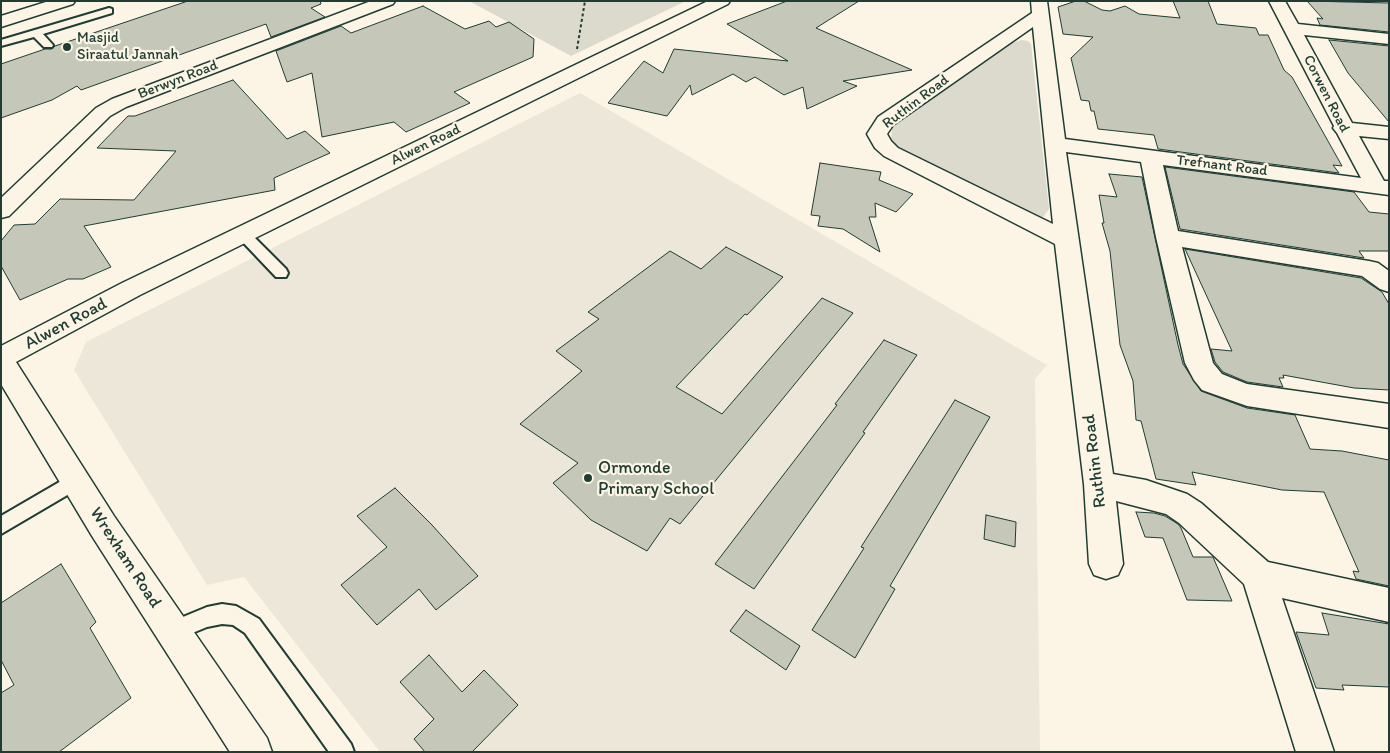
<!DOCTYPE html>
<style>
body{margin:0}
#map{position:relative;width:1390px;height:753px;overflow:hidden;background:#fcf5e5;font-family:Itim,sans-serif}
canvas{display:block}
.frame{position:absolute;inset:0;border:2px solid #1f3d34;pointer-events:none}
</style>
<div id="map">
<canvas width="1390" height="753"></canvas>
<div class="frame"></div>
</div>
<script>
const c = document.querySelector('canvas').getContext('2d');
c.lineJoin = 'round';
function fillPath(path, color) { c.fillStyle = color; c.fill(path, 'evenodd'); }
const poly = rows => new Path2D(rows.map(r => 'M' + r).join(''));
function strokePath(path, color, width, dash) { c.strokeStyle = color; c.lineWidth = width; c.lineCap = dash ? 'butt' : 'round'; c.setLineDash(dash || []); c.stroke(path); }
function label(font, color, halo, rows, align = 'center') {
  c.font = font + ' Itim,sans-serif'; c.lineWidth = 4.5; c.setLineDash([]); c.textBaseline = 'middle'; c.strokeStyle = halo; c.fillStyle = color; for (const [text, x, y, turn = 0] of rows) {
    c.save(); c.translate(x, y); c.rotate((+turn || 0) * Math.PI / 180); c.textAlign = isNaN(turn) ? turn : align; if (halo) c.strokeText(text, 0, 0); c.fillText(text, 0, 0); c.restore();
  }
}
const built = poly([
 [580,93,1047,365,1035,379,1040,752,380,752,244,577,207,585,74,370,86,342]
]);
const green = poly([
 [469,1,686,1,571,56],
 [1022,40,1028,41,1031,44,1049,209,1043,217,1034,218,906,156,891,144,892,127,1012,43]
]);
const building = poly([
 [188,1,320,1,321,4,311,8,325,17,271,37,266,24,81,90,77,86,52,100,1,118,1,64,45,49,52,49,55,46,188,1],
 [787,1,859,1,816,28,912,70,843,81,857,86,807,109,803,87,784,95,755,77,746,82,733,74,692,95,690,85,667,116,608,103,644,61,663,73,674,49,788,61,727,24,787,1],
 [1076,1,1084,1,1102,10,1110,11,1125,6,1139,14,1180,18,1173,1,1208,1,1217,24,1256,28,1259,35,1268,35,1284,70,1292,77,1342,166,1333,165,1339,173,1158,149,1154,135,1098,129,1094,111,1091,111,1089,101,1081,100,1071,58,1093,37,1063,34,1058,7,1076,1],
 [1307,1,1389,3,1389,32,1320,25,1317,18,1323,19,1307,1],
 [423,6,465,29,489,21,496,27,509,22,534,39,533,57,454,92,470,103,406,132,394,122,322,137,312,73,287,82,276,51,341,26,351,33,423,6],
 [1329,40,1389,46,1389,122,1348,73,1329,40],
 [233,80,287,139,305,131,330,153,274,178,275,190,84,226,111,267,83,279,68,279,20,300,1,266,1,241,14,225,35,224,60,199,134,200,176,151,97,148,128,116,135,116,233,80],
 [820,163,881,172,879,180,913,194,896,212,875,203,876,217,869,217,880,252,843,229,818,226,820,216,811,215,820,163],
 [1165,167,1354,192,1369,212,1389,214,1389,251,1359,251,1364,258,1180,229,1165,167],
 [1109,174,1142,177,1178,345,1183,364,1201,391,1247,408,1295,415,1310,449,1342,451,1389,460,1389,586,1356,579,1353,571,1359,572,1324,492,1282,490,1192,472,1196,485,1156,479,1141,421,1136,420,1133,381,1120,345,1110,251,1102,223,1104,223,1099,195,1117,197,1109,174],
 [726,247,783,277,747,315,745,314,676,387,722,414,822,298,853,313,680,524,670,518,647,551,591,520,553,483,578,463,520,424,582,371,556,351,599,319,588,312,670,251,701,269,726,247],
 [1185,249,1361,278,1382,292,1389,304,1389,390,1354,388,1283,375,1284,378,1279,378,1283,387,1247,382,1223,372,1215,362,1211,349,1232,351,1185,249],
 [884,340,917,355,863,432,865,433,754,589,715,564,837,405,835,404,884,340],
 [955,400,990,417,890,586,895,589,855,658,812,630,864,548,861,547,955,400],
 [395,488,432,525,478,576,436,610,419,589,377,625,341,585,387,547,357,516,395,488],
 [1136,512,1154,513,1165,516,1178,524,1181,528,1193,557,1213,557,1232,601,1187,600,1163,538,1145,537,1136,512],
 [986,515,1016,522,1015,547,984,539,986,515],
 [61,564,96,622,90,628,131,698,59,752,1,752,1,693,14,685,1,660,1,603,61,564],
 [746,610,800,646,786,670,730,631,746,610],
 [1322,613,1389,624,1389,687,1342,685,1344,690,1316,688,1296,632,1329,635,1322,613],
 [429,655,462,692,484,670,518,705,472,752,425,752,414,739,434,719,400,682,429,655]
]);
const path = poly([
 [577,49,585,1]
]);
const service = poly([
 [109,8,112,9,112,13,43,34,53,45,52,47,44,47,34,37,1,46,1,40,109,8],
 [243,229,248,231,286,269,288,273,286,277,276,277,238,237,236,234,238,231,243,229],
 [75,473,81,475,84,481,81,487,1,534,1,516,75,473],
 [222,604,236,606,259,619,351,744,354,752,329,752,245,633,233,625,222,624,207,627,173,641,166,638,163,631,166,624,207,607,222,604]
]);
const minor = poly([
 [49,1,75,1,73,4,1,27,1,16,49,1],
 [371,1,395,1,393,4,126,107,110,116,9,216,1,218,1,198,96,108,112,99,371,1],
 [708,1,730,1,728,4,140,295,16,362,114,516,267,738,272,752,230,752,92,536,1,384,1,346,122,283,708,1],
 [1031,1,1047,1,1065,139,1361,178,1337,133,1333,128,1334,126,1269,1,1285,1,1298,24,1389,34,1389,44,1304,35,1352,123,1389,127,1389,139,1359,136,1384,181,1389,181,1389,195,1163,165,1178,231,1369,261,1378,263,1389,271,1389,292,1380,289,1362,276,1182,247,1213,363,1222,374,1247,384,1389,404,1389,428,1247,406,1202,390,1194,380,1185,363,1156,237,1141,162,1066,152,1113,474,1146,480,1187,494,1201,503,1268,562,1389,588,1389,622,1282,598,1334,752,1296,752,1244,584,1179,523,1166,514,1116,501,1123,564,1118,575,1106,579,1094,575,1089,564,1084,484,1055,244,884,156,875,148,867,134,878,117,1032,13,1031,1],
 [1033,27,1053,224,898,148,891,141,887,134,893,125,1033,27]
]);
const markers = [
 [67,47,5,"#1f3d34"],
 [588,478,5,"#1f3d34"]
];
const farPoinames = [
 ["Masjid",77,38],
 ["Siraatul Jannah",77,55]
];
const farStreetnames = [
 ["Berwyn Road",178,80,-21],
 ["Corwen Road",1326,94,63],
 ["Ruthin Road",916,102,-37],
 ["Alwen Road",426,145,-26],
 ["Trefnant Road",1222,166,7]
];
const streetNames = [
 ["Alwen Road",66,324,-28],
 ["Ruthin Road",1095,461,-97],
 ["Wrexham Road",125,558,57]
];
const poiNames = [
 ["Ormonde",598,468],
 ["Primary School",598,489]
];
fillPath(built, '#ece7d8');
fillPath(green, '#dcdacc');
fillPath(building, '#c5c7b9');
strokePath(building, '#1f3d34', 1);
strokePath(service, '#1f3d34', 4);
strokePath(minor, '#1f3d34', 3);
strokePath(path, '#1f3d34', 2, [3, 2.5]);
fillPath(service, '#fcf5e5');
fillPath(minor, '#fcf5e5');
for (const [x, y, r, color] of markers) { const dot = new Path2D(); dot.arc(x, y, r, 0, 2 * Math.PI); c.fillStyle = color; c.fill(dot); strokePath(dot, '#fcf5e5', 2); }
label('15px', '#1f3d34', '#fcf5e5', farPoinames, 'left');
label('15px', '#1f3d34', '#fcf5e5', farStreetnames);
label('18px', '#1f3d34', '#fcf5e5', streetNames);
label('18px', '#1f3d34', '#fcf5e5', poiNames, 'left');
</script>
